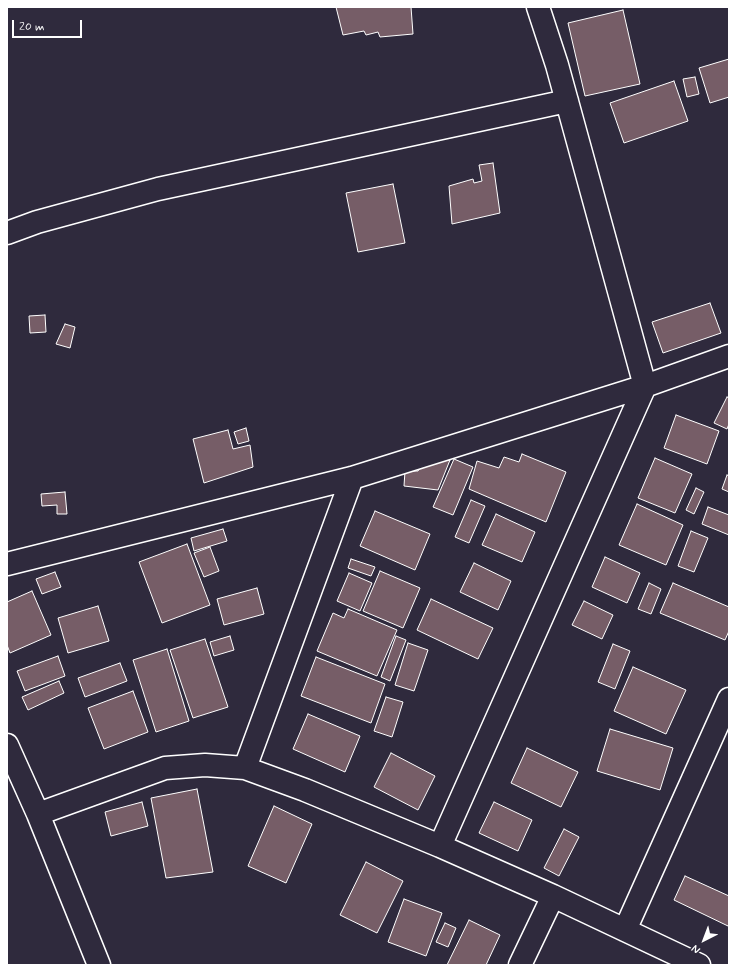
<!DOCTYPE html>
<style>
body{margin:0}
#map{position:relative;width:736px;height:972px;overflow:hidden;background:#2f2a3d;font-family:Mynerve,sans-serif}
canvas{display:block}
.frame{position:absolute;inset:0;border:8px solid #fff;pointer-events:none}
.north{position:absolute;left:684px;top:920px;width:40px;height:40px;-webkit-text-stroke:3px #2f2a3d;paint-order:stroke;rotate:222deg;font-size:11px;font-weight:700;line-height:16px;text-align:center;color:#fff}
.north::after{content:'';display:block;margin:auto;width:14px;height:18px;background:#fff;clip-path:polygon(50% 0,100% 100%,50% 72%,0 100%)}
.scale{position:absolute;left:12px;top:20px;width:70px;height:18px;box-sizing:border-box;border:2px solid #fff;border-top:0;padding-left:5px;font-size:12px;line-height:14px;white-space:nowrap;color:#fff;-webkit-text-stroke:3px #2f2a3d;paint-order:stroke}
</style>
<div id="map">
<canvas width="736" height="972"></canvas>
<div class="frame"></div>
<div class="north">N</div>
<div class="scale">20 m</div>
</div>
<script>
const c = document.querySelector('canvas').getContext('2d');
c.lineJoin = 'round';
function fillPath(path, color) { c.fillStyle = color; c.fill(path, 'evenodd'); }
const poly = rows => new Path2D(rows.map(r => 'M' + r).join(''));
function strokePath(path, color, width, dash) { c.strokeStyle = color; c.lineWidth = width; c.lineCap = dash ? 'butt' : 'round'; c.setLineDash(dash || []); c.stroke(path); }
const building = poly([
 [336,7,411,7,413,34,380,37,378,32,366,35,364,31,343,35,336,7],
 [623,10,640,84,585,96,568,23,623,10],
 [729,59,729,97,710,103,699,68,729,59],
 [695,77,699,94,687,97,683,79,695,77],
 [674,81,688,121,624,143,610,103,674,81],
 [493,163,500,213,452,224,449,186,473,179,474,183,482,181,479,165,493,163],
 [393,184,405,243,358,252,346,193,393,184],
 [710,303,721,333,663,353,652,322,710,303],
 [45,315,46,332,30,333,29,316,45,315],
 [65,324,75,327,70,348,56,344,65,324],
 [727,397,729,398,729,424,727,429,714,423,727,397],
 [676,415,719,431,707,464,664,448,676,415],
 [246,428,249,441,238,444,234,432,246,428],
 [228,430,233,449,250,445,253,467,204,483,193,439,228,430],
 [522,454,566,472,546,522,469,489,477,461,499,468,504,457,519,462,522,454],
 [655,458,692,474,675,513,638,498,655,458],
 [454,459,473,467,453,515,433,507,454,459],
 [450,460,438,490,404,486,405,471,418,471,422,464,450,460],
 [727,475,729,476,729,492,722,489,727,475],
 [696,488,704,492,694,514,686,510,696,488],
 [65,492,67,514,57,514,57,505,42,506,41,494,65,492],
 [471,500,485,506,469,543,455,537,471,500],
 [637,504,683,525,666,565,619,545,637,504],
 [708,507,729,515,729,535,702,524,708,507],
 [375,511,430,534,415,570,360,546,375,511],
 [496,514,535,532,522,562,482,545,496,514],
 [223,529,227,541,194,551,191,538,223,529],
 [691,531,708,538,694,572,678,566,691,531],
 [187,544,210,605,162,623,139,562,187,544],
 [210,547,219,571,204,577,194,553,210,547],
 [605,557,640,573,627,603,592,587,605,557],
 [351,559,375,567,371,576,348,568,351,559],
 [474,563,511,581,498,610,460,592,474,563],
 [380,571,420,588,403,628,363,611,380,571],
 [55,572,61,587,42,594,36,579,55,572],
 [349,573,372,583,360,611,337,601,349,573],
 [649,583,661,589,651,614,638,609,649,583],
 [673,583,729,607,729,631,725,640,660,613,673,583],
 [257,588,264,614,224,625,217,599,257,588],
 [32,591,51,635,10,653,7,645,7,602,32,591],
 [431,599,493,628,478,659,417,630,431,599],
 [584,601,613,615,602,639,572,625,584,601],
 [98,606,109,641,68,653,58,618,98,606],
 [348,609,397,630,377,676,317,651,333,613,344,618,348,609],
 [230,636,234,650,214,656,210,642,230,636],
 [396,636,406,640,390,681,381,677,396,636],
 [205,639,228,707,193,718,170,650,205,639],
 [408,643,428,650,414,691,395,685,408,643],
 [613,644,630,651,615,689,598,682,613,644],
 [167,649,189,721,156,732,133,660,167,649],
 [58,656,65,676,25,691,17,671,58,656],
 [316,657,385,684,371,723,301,696,316,657],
 [120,663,127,681,85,697,78,678,120,663],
 [633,667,686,690,666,734,614,711,633,667],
 [59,681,64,693,28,710,22,697,59,681],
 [133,691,148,732,104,749,88,708,133,691],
 [386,697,403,702,392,737,374,731,386,697],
 [308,714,360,736,345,772,293,749,308,714],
 [610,729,673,748,660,790,597,771,610,729],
 [527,748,578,772,561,807,511,783,527,748],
 [391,753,435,776,418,810,374,787,391,753],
 [197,789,213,872,166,878,151,798,197,789],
 [142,802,148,826,111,836,105,812,142,802],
 [494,802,532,820,518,851,479,833,494,802],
 [274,806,312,824,286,883,248,866,274,806],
 [564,829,579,837,559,876,544,868,564,829],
 [366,862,403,881,377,933,340,915,366,862],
 [685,876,729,896,729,923,728,926,674,900,685,876],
 [404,899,442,913,426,956,388,942,404,899],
 [469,920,500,935,486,965,447,965,469,920],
 [445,923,456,928,448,947,436,942,445,923]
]);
const minor = poly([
 [7,233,37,222,158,189,567,101],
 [7,564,352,478,645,386,729,356],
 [7,745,38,814,99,965],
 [245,768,352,478],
 [38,814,165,768,205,765,245,768,305,790,440,846,553,896,699,965],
 [440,846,645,386,557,65,538,7],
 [625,930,729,699],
 [520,965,553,896]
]);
fillPath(building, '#765d67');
strokePath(building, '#fff', 1);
strokePath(minor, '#fff', 25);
strokePath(minor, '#2f2a3d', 22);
</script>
